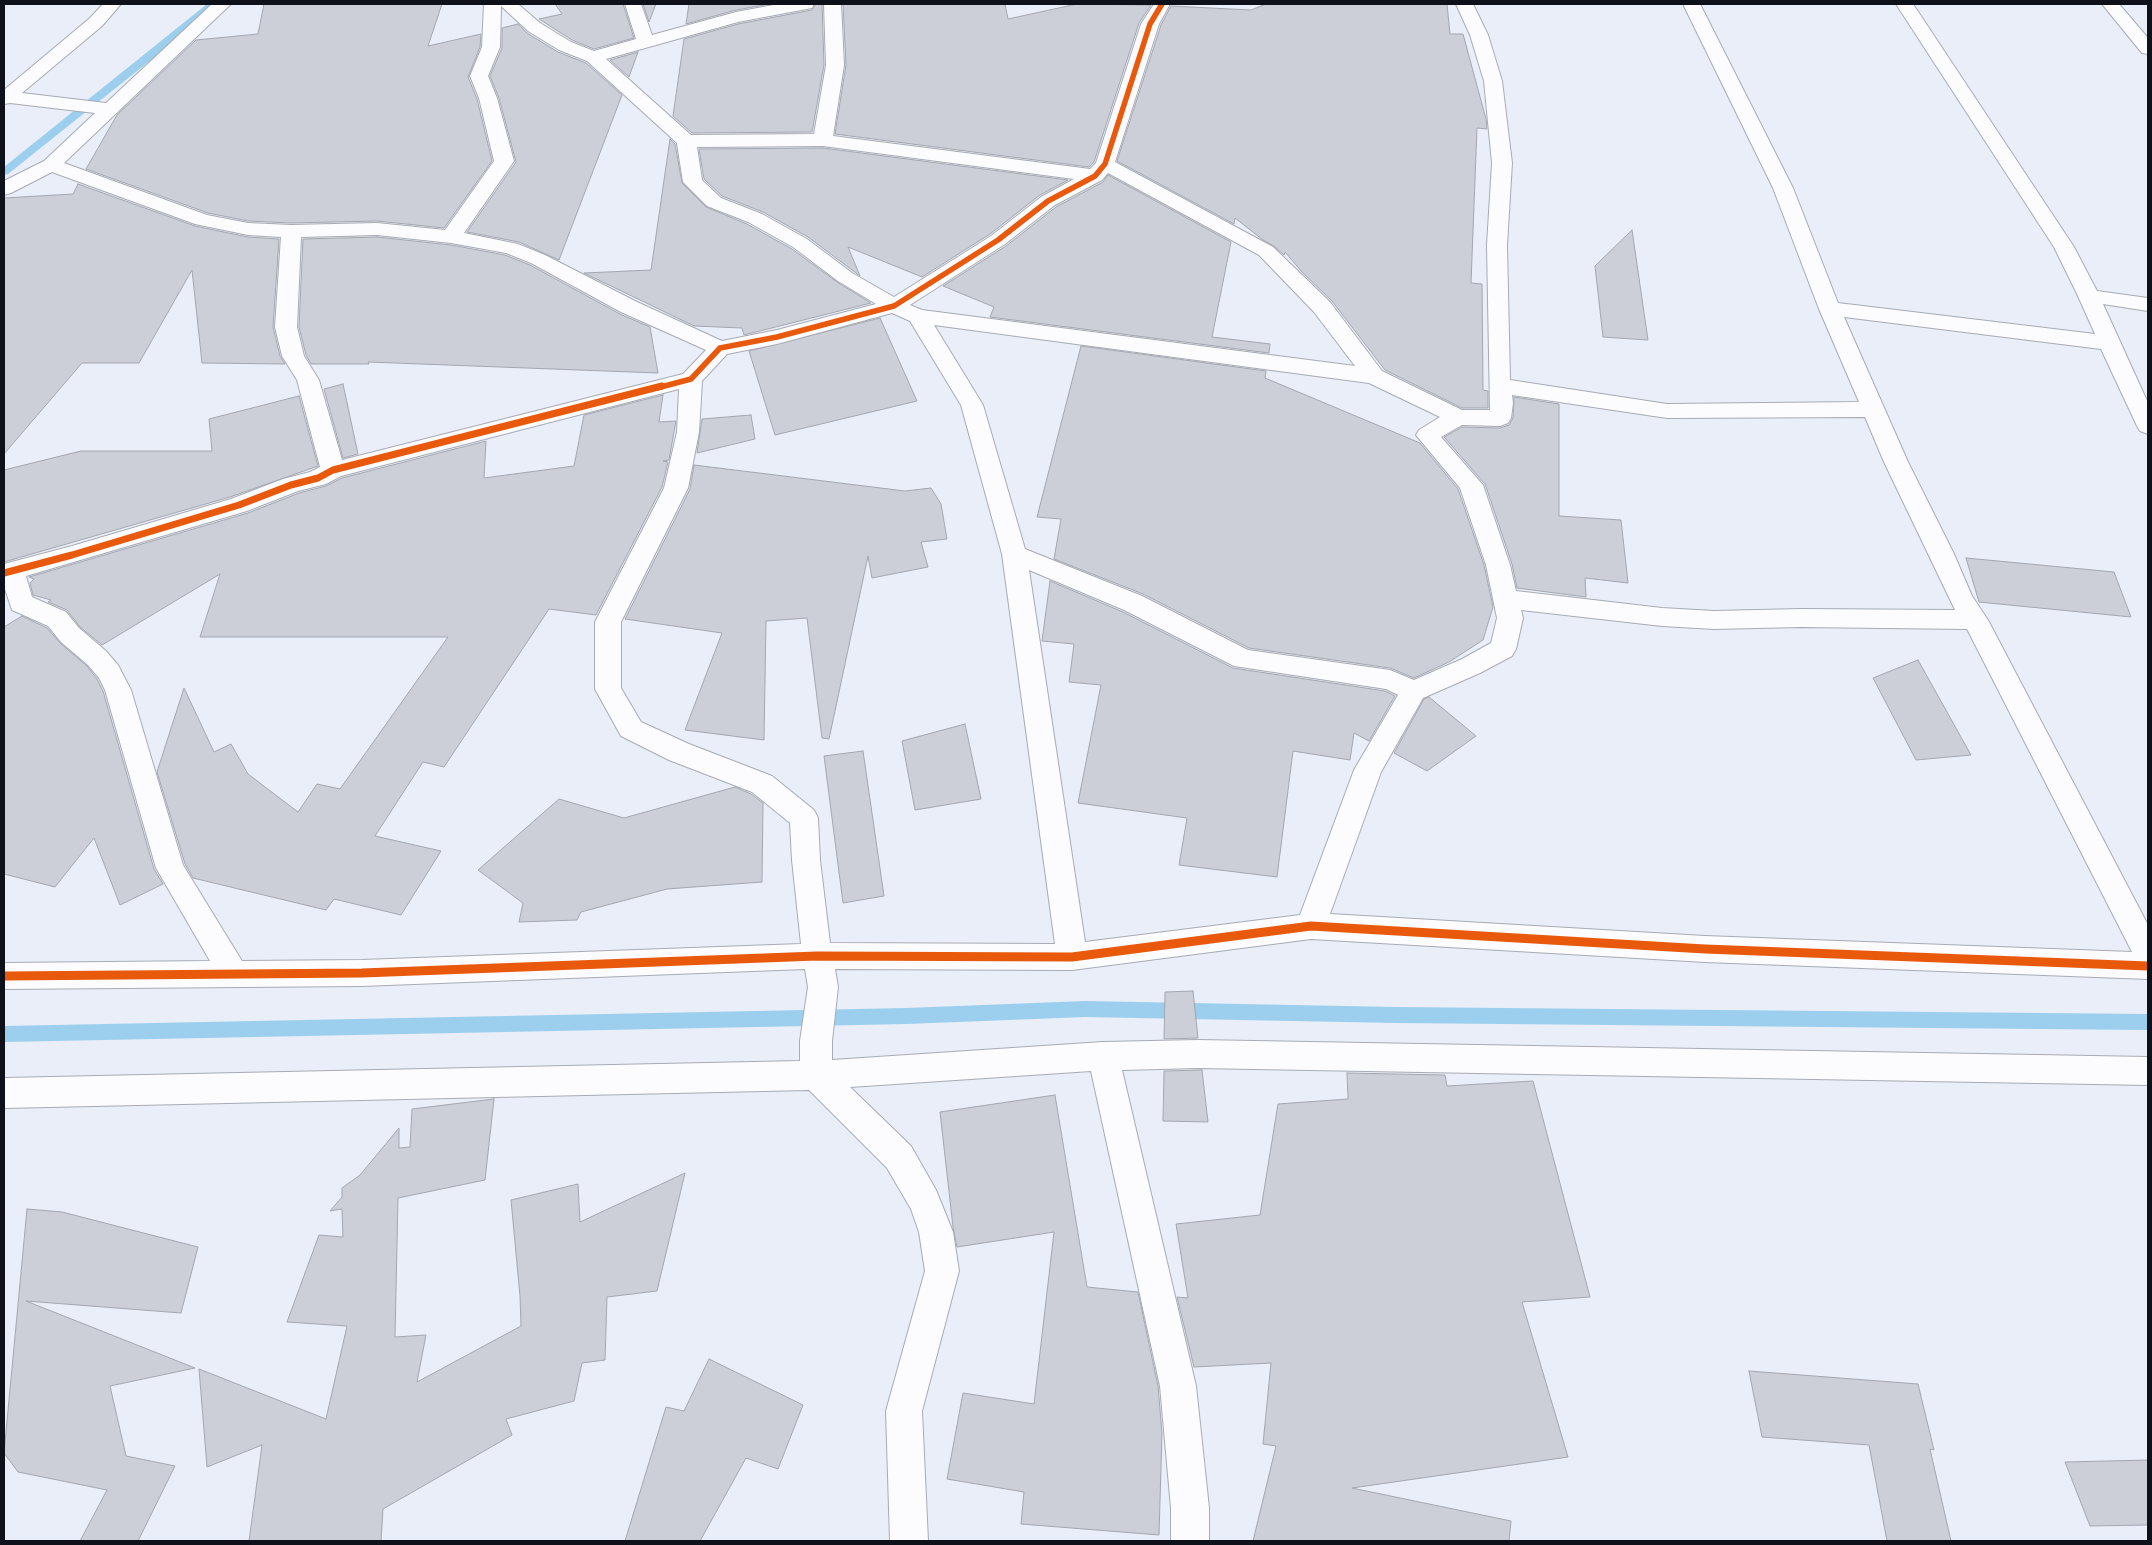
<!DOCTYPE html>
<style>
body{margin:0}
#map{position:relative;width:2152px;height:1545px;overflow:hidden;background:#e9eef8;font-family:Spectral,serif}
canvas{display:block}
.frame{position:absolute;inset:0;border:5px solid #0e1119;pointer-events:none}
</style>
<div id="map">
<canvas width="2152" height="1545"></canvas>
<div class="frame"></div>
</div>
<script>
const c = document.querySelector('canvas').getContext('2d');
c.lineJoin = 'round';
const poly = rows => new Path2D(rows.map(r => 'M' + r).join(''));
function fillPath(path, color) { c.fillStyle = color; c.fill(path, 'evenodd'); }
function strokePath(path, color, width, dash) { c.strokeStyle = color; c.lineWidth = width; c.lineCap = dash ? 'butt' : 'round'; c.setLineDash(dash || []); c.stroke(path); }
const stream = poly([
 [207,4,217,4,211,12,8,174,4,175,4,167,207,4],
 [1085,1001,1396,1007,2148,1014,2148,1030,1396,1023,1085,1017,907,1024,4,1042,4,1026,907,1008,1085,1001]
]);
const building = poly([
 [264,4,442,4,428,46,481,34,480,47,468,77,477,99,492,161,444,228,377,221,291,223,248,221,208,213,86,169,117,115,196,40,258,34,264,4],
 [555,4,623,4,634,38,594,49,572,40,539,19,562,14,555,4],
 [643,4,656,4,649,22,643,4],
 [689,4,770,4,736,10,686,24,689,4],
 [816,4,822,4,824,65,812,132,692,133,673,116,684,39,738,24,812,10,816,4],
 [843,4,1005,4,1008,19,1077,4,1151,5,1139,23,1094,162,1089,167,835,134,846,65,843,4],
 [1266,4,1447,4,1450,34,1463,34,1486,119,1487,129,1477,128,1471,283,1482,284,1483,390,1488,391,1488,408,1462,408,1385,370,1332,301,1302,272,1285,252,1284,255,1274,246,1263,240,1235,218,1234,224,1117,161,1161,25,1171,6,1251,10,1266,4],
 [518,24,527,33,558,52,586,63,622,95,559,260,519,242,467,232,516,162,499,98,490,76,502,48,502,28,518,24],
 [638,52,629,77,610,60,638,52],
 [670,139,675,144,682,183,706,207,747,224,792,249,837,282,871,303,744,335,742,328,694,326,584,273,651,270,670,139],
 [823,148,1068,180,1040,195,990,234,922,277,848,247,860,276,808,237,763,212,722,196,704,179,699,149,823,148],
 [1108,175,1231,242,1212,337,1270,344,1269,353,990,317,994,307,943,286,1006,246,1056,207,1103,182,1108,175],
 [78,184,195,226,248,237,279,239,273,327,280,356,285,364,202,363,192,270,139,363,82,363,4,454,4,198,73,194,78,184],
 [1632,230,1648,340,1603,337,1595,266,1632,230],
 [377,237,451,245,505,255,530,265,620,314,650,327,658,373,368,362,369,364,311,364,306,355,299,327,303,239,377,237],
 [880,318,917,401,775,435,749,351,880,318],
 [1081,346,1266,371,1265,378,1420,443,1458,489,1484,565,1493,607,1483,640,1449,662,1414,678,1390,668,1249,648,1143,594,1054,559,1061,519,1037,517,1081,346],
 [343,384,358,454,343,458,324,389,343,384],
 [663,395,659,422,676,421,669,460,663,461,668,462,662,487,596,615,549,609,444,767,423,762,375,836,441,851,401,915,334,899,326,910,193,878,185,864,157,772,184,688,214,752,231,744,248,774,298,812,317,784,340,789,448,637,200,637,220,574,102,645,80,627,67,610,48,602,51,600,33,595,30,583,34,579,29,577,248,513,299,493,326,486,342,478,486,441,484,478,574,466,584,415,663,395],
 [299,396,318,466,230,497,4,562,4,470,81,451,212,451,209,419,299,396],
 [1514,397,1559,404,1559,516,1621,520,1628,583,1585,578,1586,597,1517,588,1512,564,1485,484,1444,437,1462,427,1500,428,1509,425,1513,418,1514,397],
 [751,415,755,439,697,453,702,419,751,415],
 [694,465,905,491,931,488,941,504,947,539,921,542,928,567,872,578,868,556,829,739,822,738,807,618,766,621,764,740,685,730,722,633,625,619,690,489,694,465],
 [1966,558,2114,572,2131,617,1979,602,1966,558],
 [1050,581,1123,612,1233,668,1385,691,1395,696,1369,741,1354,733,1350,760,1293,751,1277,877,1179,865,1187,818,1078,803,1101,685,1069,682,1074,644,1042,641,1050,581],
 [22,616,47,628,60,643,87,666,97,679,103,691,154,869,163,884,120,905,94,838,55,887,4,874,4,627,22,616],
 [1918,660,1971,755,1916,760,1873,678,1918,660],
 [1429,697,1476,736,1427,771,1394,753,1424,699,1429,697],
 [965,724,981,799,915,810,902,741,965,724],
 [863,751,884,896,843,903,824,756,863,751],
 [735,787,751,794,763,803,762,882,667,889,581,912,577,920,519,922,523,903,478,870,559,799,624,818,735,787],
 [1193,991,1198,1038,1164,1039,1165,992,1193,991],
 [1202,1070,1208,1122,1163,1121,1164,1071,1202,1070],
 [1347,1073,1445,1075,1447,1086,1533,1081,1590,1297,1522,1302,1568,1457,1352,1488,1511,1521,1509,1541,1253,1541,1276,1446,1263,1444,1271,1363,1194,1367,1177,1297,1188,1298,1176,1224,1260,1215,1278,1104,1348,1099,1347,1073],
 [1055,1095,1087,1287,1138,1292,1158,1386,1162,1433,1159,1535,1021,1524,1024,1492,947,1479,963,1393,1034,1404,1054,1232,957,1247,953,1227,940,1112,1055,1095],
 [494,1099,485,1180,398,1198,395,1337,426,1335,417,1382,521,1326,520,1296,511,1200,578,1184,580,1222,685,1173,657,1291,607,1297,605,1360,582,1363,574,1401,506,1419,512,1435,383,1509,381,1541,249,1541,262,1445,207,1467,199,1369,326,1419,347,1326,287,1322,319,1235,343,1237,342,1209,330,1211,342,1197,342,1188,360,1175,399,1128,399,1148,410,1147,412,1109,494,1099],
 [27,1209,62,1212,198,1247,181,1313,26,1301,195,1368,110,1386,126,1456,175,1466,138,1541,80,1541,107,1490,18,1472,4,1453,27,1209],
 [709,1359,803,1405,778,1469,746,1458,700,1541,625,1541,666,1407,684,1411,709,1359],
 [1749,1371,1918,1384,1934,1450,1930,1449,1951,1541,1887,1541,1869,1445,1762,1437,1749,1371],
 [2148,1460,2148,1525,2090,1526,2065,1462,2148,1460]
]);
const street = poly([
 [103,4,121,4,102,26,22,93,106,103,212,4,231,4,64,163,207,215,248,223,291,225,377,223,445,230,494,161,479,98,470,76,482,47,484,4,518,4,540,23,571,42,594,51,636,39,625,4,641,4,652,35,736,12,779,4,814,4,812,8,738,22,606,59,691,135,814,134,826,65,824,4,841,4,844,65,833,136,1090,169,1096,163,1141,24,1154,4,1170,4,1159,24,1115,162,1273,247,1330,302,1382,371,1462,410,1490,410,1487,245,1492,163,1484,81,1470,35,1456,4,1473,4,1488,35,1502,81,1512,163,1507,245,1510,380,1667,404,1859,402,1819,309,1773,188,1683,4,1700,4,1793,188,1838,303,2095,334,2078,296,2054,247,1896,4,1913,4,2074,247,2097,291,2148,298,2148,311,2103,304,2148,403,2148,434,2140,431,2137,426,2101,349,1844,317,1908,462,1954,554,1972,596,1988,620,2148,925,2148,979,1705,962,1311,939,1072,970,835,969,838,987,832,1041,832,1060,1103,1042,1198,1040,2148,1057,2148,1085,1198,1068,1122,1070,1196,1386,1209,1508,1209,1541,1171,1541,1171,1508,1160,1386,1091,1071,850,1087,911,1146,936,1190,953,1232,959,1271,922,1411,928,1541,890,1541,886,1411,925,1271,919,1232,911,1209,887,1168,809,1090,4,1108,4,1078,800,1061,800,1041,808,987,805,969,362,986,4,989,4,963,210,961,156,868,105,690,99,678,88,665,61,642,48,626,12,610,4,586,4,564,72,546,231,499,283,479,310,472,320,467,297,380,282,356,275,327,281,237,248,235,195,224,52,172,11,193,4,195,4,181,44,161,95,113,10,103,4,104,4,90,90,18,103,4],
 [501,6,528,31,559,50,587,61,677,143,683,182,707,206,748,222,793,247,838,281,876,304,777,330,722,341,637,302,545,255,518,244,464,233,514,161,497,98,488,76,500,47,501,6],
 [823,146,1074,179,1041,197,991,236,894,297,852,273,807,239,762,214,721,198,702,180,697,147,823,146],
 [1108,173,1259,255,1314,312,1355,366,922,310,910,305,1005,244,1055,205,1102,180,1108,173],
 [377,235,451,243,506,253,531,263,621,312,706,350,683,374,342,460,319,380,304,356,297,327,301,237,377,235],
 [892,313,910,321,961,405,1002,554,1055,944,830,943,820,860,818,818,814,810,772,776,689,744,641,722,621,688,621,622,688,488,699,432,702,381,727,354,777,344,892,313],
 [934,325,1369,383,1440,417,1419,430,1416,435,1460,488,1486,565,1497,618,1491,643,1462,659,1414,680,1390,670,1248,650,1142,596,1025,549,983,405,934,325],
 [679,389,677,432,664,488,595,622,595,689,621,736,669,760,752,792,790,823,792,860,801,944,362,960,242,961,183,865,131,690,118,665,106,651,79,628,66,612,32,597,26,576,247,511,298,491,326,484,341,476,679,389],
 [1512,395,1667,418,1865,417,1884,462,1955,610,1801,609,1714,611,1662,608,1516,591,1510,565,1483,485,1441,437,1462,425,1500,426,1508,423,1511,418,1513,403,1512,395],
 [1029,570,1124,610,1234,666,1386,689,1398,695,1354,770,1300,915,1085,942,1029,570],
 [1521,610,1662,626,1714,629,1801,627,1967,629,2132,952,1705,936,1330,914,1381,772,1423,698,1480,673,1512,656,1516,649,1523,618,1521,610],
 [2102,4,2119,4,2148,38,2148,54,2142,53,2102,4]
]);
const cyclewayFar2 = poly([
 [657,388,691,379,720,348,777,337,894,306,998,240,1048,201,1095,176,1105,164,1150,24,1162,4]
]);
const cyclewayFar1 = poly([
 [4,573,72,555,239,505,291,485,318,478,333,470,662,386]
]);
const cycleway = poly([
 [4,976,362,973,817,956,1072,957,1311,926,1705,949,2148,966]
]);
fillPath(stream, '#9bcfed');
fillPath(building, '#cccfd8');
strokePath(building, '#a4a6af', 1);
strokePath(street, '#a8abb4', 2);
fillPath(street, '#fcfcfe');
strokePath(cyclewayFar2, '#e8590c', 5.5);
strokePath(cyclewayFar1, '#e8590c', 7);
strokePath(cycleway, '#e8590c', 9);
</script>
